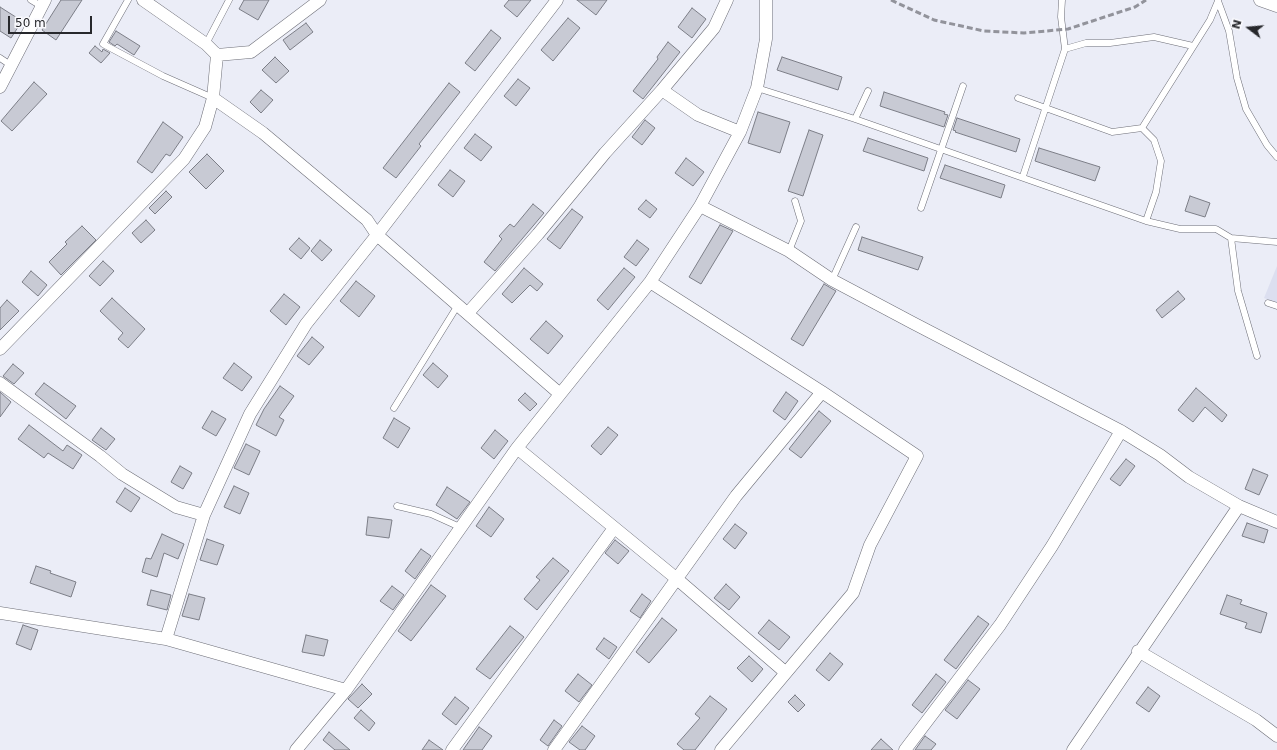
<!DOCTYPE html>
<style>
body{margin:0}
#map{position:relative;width:1277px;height:750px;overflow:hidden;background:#ebedf7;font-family:"DejaVu Sans",sans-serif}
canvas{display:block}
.north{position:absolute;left:1229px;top:8px;width:40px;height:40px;-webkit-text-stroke:3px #fafafe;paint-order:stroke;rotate:286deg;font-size:11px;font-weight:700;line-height:16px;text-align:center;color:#27282c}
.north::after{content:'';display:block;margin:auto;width:14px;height:18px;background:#27282c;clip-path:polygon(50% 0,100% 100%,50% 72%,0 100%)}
.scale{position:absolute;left:8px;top:16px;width:84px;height:18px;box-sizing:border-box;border:2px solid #27282c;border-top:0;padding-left:5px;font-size:12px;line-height:14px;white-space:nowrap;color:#27282c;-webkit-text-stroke:3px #fafafe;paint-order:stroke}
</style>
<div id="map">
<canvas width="1277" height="750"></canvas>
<div class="north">N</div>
<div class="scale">50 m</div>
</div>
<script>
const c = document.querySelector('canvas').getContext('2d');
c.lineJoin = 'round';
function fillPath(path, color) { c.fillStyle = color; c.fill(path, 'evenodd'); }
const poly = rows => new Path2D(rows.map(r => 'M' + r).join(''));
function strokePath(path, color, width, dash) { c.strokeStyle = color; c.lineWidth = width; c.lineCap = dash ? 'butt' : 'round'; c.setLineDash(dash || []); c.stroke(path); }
const built = poly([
 [1277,266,1277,303,1264,298]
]);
const building = poly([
 [61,0,82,0,56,40,42,30,61,0],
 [244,0,269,0,258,20,239,9,244,0],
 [509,0,531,0,517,17,504,6,509,0],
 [577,0,607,0,596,15,577,0],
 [0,7,22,21,11,38,0,31,0,7],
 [692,8,706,19,692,38,678,27,692,8],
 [568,18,580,28,553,61,541,50,568,18],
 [306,23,313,32,290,50,283,40,306,23],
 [491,30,501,38,475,71,465,63,491,30],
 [116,31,140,46,134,55,117,44,115,46,109,42,116,31],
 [668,42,680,52,643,99,633,91,658,59,657,57,668,42],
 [95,46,102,52,103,49,110,53,101,63,89,53,95,46],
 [275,57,289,71,276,83,262,70,275,57],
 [782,57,842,77,838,90,777,70,782,57],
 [518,79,530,88,516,106,504,96,518,79],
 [34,82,47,94,12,131,1,121,34,82],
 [449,83,460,92,419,144,421,146,396,178,383,168,449,83],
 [261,90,273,100,261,113,250,102,261,90],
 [884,92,945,112,944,114,948,115,944,127,880,106,884,92],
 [758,112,790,122,780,153,748,143,758,112],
 [957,118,1020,139,1016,152,955,132,956,131,953,130,957,118],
 [645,120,655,128,642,145,632,137,645,120],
 [163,122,183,137,170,156,166,154,152,173,137,162,163,122],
 [809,130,823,135,803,196,788,191,809,130],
 [475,134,492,147,481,161,464,148,475,134],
 [868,138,928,158,924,171,863,151,868,138],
 [1039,148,1100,167,1095,181,1035,161,1039,148],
 [207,154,224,171,206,189,189,172,207,154],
 [686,158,704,172,693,186,675,173,686,158],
 [945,165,1005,185,1001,198,940,178,945,165],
 [450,170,465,181,453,197,438,185,450,170],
 [166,191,172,197,155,214,149,208,166,191],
 [1190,196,1210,203,1205,217,1185,211,1190,196],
 [646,200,657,209,650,218,638,209,646,200],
 [533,204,544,213,495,271,484,262,502,239,499,236,510,224,514,227,533,204],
 [572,209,583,217,560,249,547,239,572,209],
 [146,220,155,230,141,243,132,233,146,220],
 [720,225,733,231,701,284,689,277,720,225],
 [82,226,96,240,61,275,49,262,67,244,65,242,82,226],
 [862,237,923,257,918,270,858,250,862,237],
 [299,238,310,248,301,259,289,249,299,238],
 [320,240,332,250,322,261,311,251,320,240],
 [637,240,649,249,636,266,624,257,637,240],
 [103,261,114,271,100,286,89,276,103,261],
 [524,268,543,284,537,291,530,285,512,303,502,294,524,268],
 [624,268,635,277,608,310,597,300,624,268],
 [31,271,47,285,38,296,22,282,31,271],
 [356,281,375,296,359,317,340,301,356,281],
 [824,284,836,291,803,346,791,339,824,284],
 [1178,291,1185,299,1162,318,1156,310,1178,291],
 [284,294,300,307,286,325,270,311,284,294],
 [112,298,145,329,128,348,118,339,123,333,100,311,112,298],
 [7,300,19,311,0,330,0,308,7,300],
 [546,321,563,336,548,354,530,339,546,321],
 [312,337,324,347,309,365,297,356,312,337],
 [234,363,252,377,242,391,223,378,234,363],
 [433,363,448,376,438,388,423,375,433,363],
 [13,364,24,373,14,384,3,376,13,364],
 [44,383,76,406,66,419,35,394,44,383],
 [280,386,294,396,279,417,284,420,276,436,256,425,264,409,280,386],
 [1196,388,1227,415,1222,422,1205,407,1193,422,1178,410,1196,388],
 [0,392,11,402,0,417,0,392],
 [786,392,798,401,785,420,773,411,786,392],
 [525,393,537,404,530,411,518,400,525,393],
 [212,411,226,419,216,436,202,428,212,411],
 [819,411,831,421,801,458,789,449,819,411],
 [394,418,410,428,398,448,383,438,394,418],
 [29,425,63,451,67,445,82,455,73,469,48,453,44,458,18,439,29,425],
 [608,427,618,435,601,455,591,446,608,427],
 [101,428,115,439,106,450,92,440,101,428],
 [495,430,508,441,494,459,481,448,495,430],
 [246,444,260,451,249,475,234,468,246,444],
 [1126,459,1135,466,1120,486,1110,479,1126,459],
 [180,466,192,473,183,489,171,482,180,466],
 [1253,469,1268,475,1259,495,1245,489,1253,469],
 [234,486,249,493,240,514,224,507,234,486],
 [447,487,470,502,457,519,436,505,447,487],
 [125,488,140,498,131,512,116,502,125,488],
 [489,507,504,519,491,537,476,526,489,507],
 [368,517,392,520,389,538,366,535,368,517],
 [1247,523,1268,530,1264,543,1242,536,1247,523],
 [735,524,747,533,735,549,723,539,735,524],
 [162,534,184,544,178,559,164,553,157,577,142,572,146,558,151,559,162,534],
 [207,539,224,545,217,565,200,560,207,539],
 [615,540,629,551,618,564,605,553,615,540],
 [421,549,431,556,415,579,405,571,421,549],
 [553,558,569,571,537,610,524,599,540,580,536,577,553,558],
 [36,566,51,571,50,573,76,582,71,597,30,583,36,566],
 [726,584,740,597,729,610,714,598,726,584],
 [431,585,446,596,411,641,398,631,431,585],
 [392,586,404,595,393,610,380,601,392,586],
 [151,590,171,595,167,610,147,605,151,590],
 [189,594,205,598,199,620,182,616,189,594],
 [642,594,651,601,640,618,630,611,642,594],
 [1227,595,1242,600,1240,604,1267,613,1261,633,1245,628,1247,623,1220,614,1227,595],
 [978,616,989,624,956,669,944,660,978,616],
 [662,618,677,630,649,663,636,652,662,618],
 [769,620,790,637,779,650,758,633,769,620],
 [23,625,38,630,31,650,16,644,23,625],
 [510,626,524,637,490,679,476,669,510,626],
 [306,635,328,640,324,656,302,652,306,635],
 [604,638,617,647,609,659,596,649,604,638],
 [830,653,843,664,829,681,816,670,830,653],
 [749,656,763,669,752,682,737,668,749,656],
 [578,674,592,685,579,702,565,691,578,674],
 [936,674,946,682,922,713,912,705,936,674],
 [968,680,980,689,957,719,945,710,968,680],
 [362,684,372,694,358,708,348,699,362,684],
 [1148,687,1160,696,1149,712,1136,703,1148,687],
 [795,695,805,705,798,712,788,702,795,695],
 [710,696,727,709,695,750,684,750,677,744,700,718,695,714,710,696],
 [455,697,469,708,456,725,442,714,455,697],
 [361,710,375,723,369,731,354,718,361,710],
 [554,720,562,726,548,746,540,740,554,720],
 [582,726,595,736,585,750,580,750,569,742,582,726],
 [479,727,492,736,482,750,463,750,479,727],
 [329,732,350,750,335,750,323,740,329,732],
 [925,736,936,744,931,750,915,750,925,736],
 [881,739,893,750,871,750,881,739],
 [429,740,443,750,422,750,429,740]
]);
const service = poly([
 [31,0,41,6],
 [128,0,103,44,163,76,213,98],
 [1218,1,1229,31,1237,78,1246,109,1267,145,1277,157],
 [206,44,229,0],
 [1065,49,1086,43,1110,43,1154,37,1193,46],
 [0,58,12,66],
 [757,88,855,119,1146,221,1180,229,1216,229,1231,238,1238,291,1257,356],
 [1018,98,1112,132,1142,128,1154,140,1161,161,1156,192,1146,221],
 [855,119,868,91],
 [1142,128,1210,20,1218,1],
 [1023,176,1065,49,1061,17,1062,0],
 [921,208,963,86],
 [1231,238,1277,242],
 [789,251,801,221,795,201],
 [832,280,856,227],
 [1268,303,1277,306],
 [394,408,458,305],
 [397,506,431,514,462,528]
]);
const minor = poly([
 [1260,0,1277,6],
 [217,55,251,52,320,0],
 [0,87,45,0],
 [662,90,698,115,740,132],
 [213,98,263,133,367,220,377,235,560,394],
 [700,206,789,251,832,280,913,323,1121,431,1160,455,1189,477,1239,506,1277,522],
 [650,282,822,392,917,456,870,545,853,593,721,750],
 [468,313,538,234,605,153,662,90,714,28,727,0],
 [0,349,184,159,205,127,213,98,217,55,206,44,143,0],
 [0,383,100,456,122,474,176,507,204,515],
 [517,448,650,282,700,206,740,132,757,88,766,39,766,0],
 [0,613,166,639,346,690],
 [166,639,204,515,250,414,306,324,377,235,557,0],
 [1138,651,1256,720,1277,736],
 [296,750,346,690,517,448,677,579,785,672],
 [452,750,614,528],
 [554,750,736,496,822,392],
 [905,750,1000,625,1052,546,1121,431],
 [1073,750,1239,506]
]);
const rail = poly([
 [891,0,934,20,984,31,1024,33,1068,29,1135,7,1146,0]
]);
fillPath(built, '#dcdff0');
fillPath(building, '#c8cad4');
strokePath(building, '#7c7e87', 1);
strokePath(service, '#6d6e77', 7);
strokePath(minor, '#6d6e77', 13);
strokePath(service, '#fff', 6);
strokePath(minor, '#fff', 12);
strokePath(rail, '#92939b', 3, [6, 3]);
</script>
